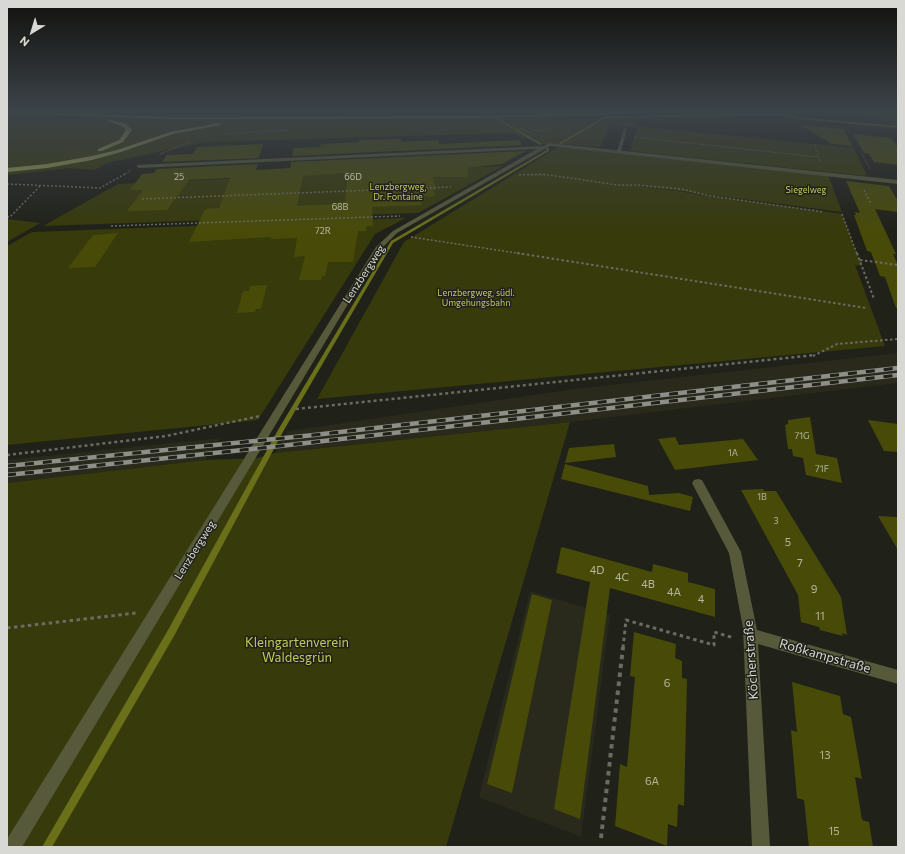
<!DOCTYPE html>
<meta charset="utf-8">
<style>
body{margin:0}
#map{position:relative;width:905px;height:854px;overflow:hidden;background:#202119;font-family:Commissioner,sans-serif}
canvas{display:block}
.frame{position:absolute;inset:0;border:8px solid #d8d9d4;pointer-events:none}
.north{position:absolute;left:12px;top:12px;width:40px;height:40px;-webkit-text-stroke:3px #202119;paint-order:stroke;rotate:218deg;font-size:11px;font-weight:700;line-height:16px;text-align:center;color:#d8d9d4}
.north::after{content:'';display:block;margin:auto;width:14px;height:18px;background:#d8d9d4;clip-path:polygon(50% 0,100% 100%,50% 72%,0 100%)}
</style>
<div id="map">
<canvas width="905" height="854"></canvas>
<div class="frame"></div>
<div class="north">N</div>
</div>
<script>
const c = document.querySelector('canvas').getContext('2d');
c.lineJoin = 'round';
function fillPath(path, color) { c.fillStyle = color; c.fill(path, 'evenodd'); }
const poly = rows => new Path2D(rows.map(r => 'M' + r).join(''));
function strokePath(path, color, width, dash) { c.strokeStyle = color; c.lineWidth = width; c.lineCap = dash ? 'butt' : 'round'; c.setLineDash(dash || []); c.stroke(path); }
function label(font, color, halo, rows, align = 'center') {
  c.font = font + ' Commissioner,sans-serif'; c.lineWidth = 3; c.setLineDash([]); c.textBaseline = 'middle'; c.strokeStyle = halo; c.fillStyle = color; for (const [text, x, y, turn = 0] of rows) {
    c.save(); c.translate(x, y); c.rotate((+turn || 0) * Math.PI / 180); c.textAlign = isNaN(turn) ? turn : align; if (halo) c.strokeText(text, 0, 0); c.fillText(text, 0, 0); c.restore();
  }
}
const built = poly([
 [898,353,898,383,570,422,275,453,289,431,574,389],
 [220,438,205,460,7,483,7,460],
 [530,591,610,615,581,837,479,797]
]);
const green = poly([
 [7,111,601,111,595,117,740,113,756,116,637,121,637,126,854,148,867,176,630,151,637,128,610,125,600,147,566,144,543,144,510,133,204,142,107,163,95,170,69,168,7,175],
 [898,112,898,128,893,127,885,120,809,114],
 [560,146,828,175,842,212,626,184,842,214,862,266,855,265,885,346,317,399,404,242],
 [503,166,418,213,43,226,118,184],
 [406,218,375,234,258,420,7,445,7,246,32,232],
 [7,219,40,223,7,242],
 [570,422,446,847,7,847,7,483,205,460,257,458,275,453]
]);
const stream = poly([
 [483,111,486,111,542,144,540,145,483,111],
 [780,113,798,117,898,126,898,128,798,119,780,115,606,118,561,144,559,143,605,116,780,113],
 [546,147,548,147,549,151,393,243,284,430,174,636,52,847,42,847,168,630,278,430,391,241,547,150,546,147]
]);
const building = poly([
 [800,125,844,129,852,146,832,144],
 [853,134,891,138,898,148,898,165,874,162,869,154,864,153],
 [401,139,402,142,438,140,439,144,519,140,522,145,292,156,294,148,320,147,321,144,359,142,359,140],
 [263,144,259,158,162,162,167,155,193,154,197,147],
 [526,151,502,164,467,168,468,177,433,177,436,190,433,190,435,196,420,197,422,205,372,207,373,226,366,226,366,231,358,231,353,262,328,262,325,276,322,276,321,280,299,280,305,256,294,257,297,238,272,239,270,237,189,242,205,209,219,208,230,178,189,180,167,210,127,211,143,190,130,190,142,174,154,173,157,169,258,164,256,170,290,168,291,162],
 [348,173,345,202,339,202,339,204,297,206,303,176],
 [846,181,889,186,898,201,898,212,875,209,896,254,893,254,898,265,898,308,896,308,885,277,880,276,871,252,867,251,854,215,856,215,855,212,860,213],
 [118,233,95,267,68,268,93,235],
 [267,285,261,309,256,309,255,312,237,313,243,291,249,291,250,286],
 [810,417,816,454,837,458,842,483,806,475,803,458,793,456,792,449,788,449,785,425,788,424,788,420],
 [868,420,898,424,898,452,884,451],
 [675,437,679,445,743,439,758,460,675,470,658,439],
 [614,444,616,457,565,463,569,448],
 [565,464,648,486,649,495,679,493,693,497,690,511,561,479],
 [763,489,764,491,776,491,841,597,847,635,842,633,843,636,820,630,819,627,801,622,798,595,741,490],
 [878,516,898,517,898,550],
 [562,547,652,572,653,564,688,573,688,582,715,589,715,617,610,588,580,819,554,809,590,582,556,573,561,548],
 [532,594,552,600,512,793,487,784],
 [634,632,676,644,675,658,682,661,682,678,687,679,684,806,678,804,677,827,668,824,667,846,615,826,620,764,627,767,635,677,630,676],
 [792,682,840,696,843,714,851,717,862,779,855,777,862,820,869,822,873,847,809,847,804,800,797,798,791,730,797,732]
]);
const pathFar5 = poly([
 [520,128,537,136],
 [224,134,289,130],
 [562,135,569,130,565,125],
 [634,137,818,157],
 [815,145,820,162],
 [160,154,190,142],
 [862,154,870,169],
 [123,175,131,170],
 [529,175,546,175]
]);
const pathFar4 = poly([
 [519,175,542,174,618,185,638,185,681,189,711,196,824,212],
 [7,184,100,188,125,174],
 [864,190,871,204],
 [142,199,451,187],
 [842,214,857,254],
 [7,217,10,217,40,186],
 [111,226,400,216],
 [411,237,523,254]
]);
const pathFar3 = poly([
 [517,253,866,308],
 [857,253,874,299],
 [860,260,898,265],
 [813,356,837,344,898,339]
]);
const pathFar2 = poly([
 [296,409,815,355],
 [7,455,166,436,260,416]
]);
const pathFar1 = poly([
 [7,628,136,613],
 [623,648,626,620,714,645,714,632,734,638]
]);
const path = poly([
 [601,838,623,647]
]);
const service = poly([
 [624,128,627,129,621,151,619,152,617,151,624,128]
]);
const minor = poly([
 [549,143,898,180,898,184,550,146,397,233,381,249,22,847,7,847,7,839,376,247,393,231,537,149,139,168,137,167,137,165,543,146,549,143],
 [698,479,702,480,741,552,757,630,898,670,898,684,758,644,770,847,752,847,743,628,729,553,692,483,694,480,698,479]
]);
const trunk = poly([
 [7,111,170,117,472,116,711,111,709,112,472,118,305,119,170,119,7,113,7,111],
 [108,119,126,124,132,130,123,142,102,151,98,151,98,149,119,140,126,130,122,126,108,121,108,119],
 [219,123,221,125,173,134,121,152,92,160,47,168,7,172,7,168,47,164,92,156,117,150,170,132,219,123]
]);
const rail = poly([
 [7,466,314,435,898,368],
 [7,475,280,446,898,375]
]);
const pathBridge = poly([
 [537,111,552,127,546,130,538,131,530,129,527,126,541,122]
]);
const numberNames = [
 ["25",179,177],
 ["66D",353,177],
 ["68B",340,207],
 ["72R",323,231],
 ["71G",802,436],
 ["1A",733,453],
 ["71F",822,469],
 ["1B",762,497],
 ["3",776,521]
];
const farParknames = [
 ["Lenzbergweg,",398,187],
 ["Dr. Fontaine",398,197],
 ["Siegelweg",806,190],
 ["Lenzbergweg, südl.",476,293],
 ["Umgehungsbahn",476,303]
];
const streetNames = [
 ["Lenzbergweg",364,274,-57],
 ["Lenzbergweg",195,550,-58]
];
const nearNumbernames = [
 ["5",788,542],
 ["7",800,563],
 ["4D",597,570],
 ["4C",622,577],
 ["4B",648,584],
 ["9",814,589],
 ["4A",674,592],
 ["4",701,599],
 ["11",820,616],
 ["6",667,683],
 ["13",825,755],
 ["6A",652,781],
 ["15",834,831]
];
const nearParknames = [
 ["Kleingartenverein",297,643],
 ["Waldesgrün",297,658]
];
const nearStreetnames = [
 ["Roßkampstraße",825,656,16],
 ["Köcherstraße",751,660,-94]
];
fillPath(built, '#292a1c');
fillPath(green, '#373a0a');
fillPath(stream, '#6a6f19');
fillPath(building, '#484b08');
strokePath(pathFar5, '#6a6b64', 1, [1.5, 1.5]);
strokePath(pathFar4, '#6a6b64', 1.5, [2, 2]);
strokePath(pathFar3, '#6a6b64', 2, [2.5, 2.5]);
strokePath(pathFar2, '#6a6b64', 2.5, [3, 3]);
strokePath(pathFar1, '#6a6b64', 3, [3.5, 3.5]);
strokePath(path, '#6a6b64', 4, [4.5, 4.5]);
fillPath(service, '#56593a');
fillPath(minor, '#56593a');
fillPath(trunk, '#979d54');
strokePath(rail, '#8e8f89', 4.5);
strokePath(rail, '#202119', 3, [9]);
strokePath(pathBridge, '#6a6b64', 1, [1.5, 1.5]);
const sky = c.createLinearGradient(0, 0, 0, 231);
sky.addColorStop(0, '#12120e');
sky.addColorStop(0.48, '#3c4349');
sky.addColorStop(1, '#3c434900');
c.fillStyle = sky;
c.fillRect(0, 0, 905, 231);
label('9px', '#b4b6a1', null, numberNames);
label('9px', '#c2ca5b', '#202119', farParknames);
label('11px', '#d8d9d4', '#202119', streetNames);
label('11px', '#b4b6a1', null, nearNumbernames);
label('13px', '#c2ca5b', '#202119', nearParknames);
label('13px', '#d8d9d4', '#202119', nearStreetnames);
</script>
